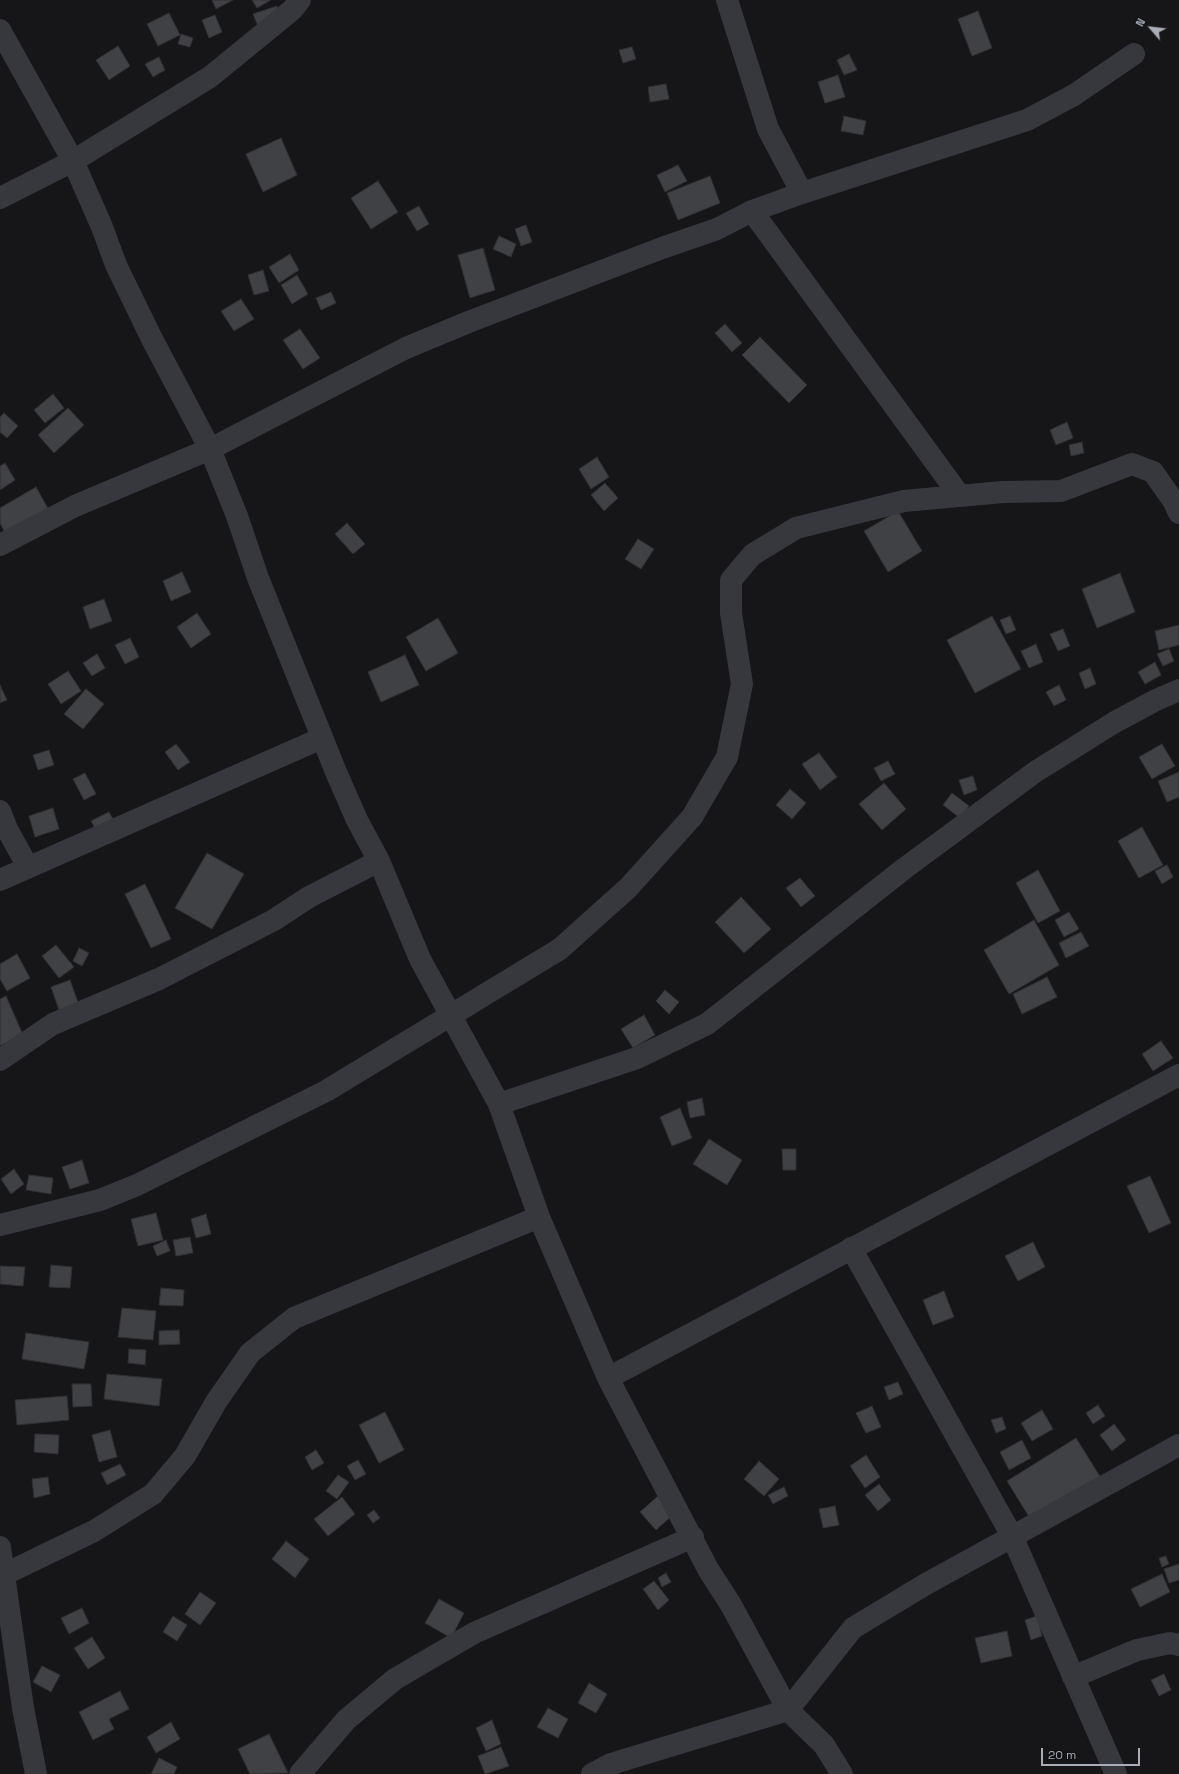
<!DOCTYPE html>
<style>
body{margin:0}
#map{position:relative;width:1179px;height:1774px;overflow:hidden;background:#161618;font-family:"Space Grotesk",sans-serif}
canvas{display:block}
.north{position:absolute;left:1131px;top:8px;width:40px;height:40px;-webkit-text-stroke:3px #111113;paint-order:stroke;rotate:298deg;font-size:11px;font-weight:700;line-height:16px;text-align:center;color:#a8adb8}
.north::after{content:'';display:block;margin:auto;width:14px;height:18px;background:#a8adb8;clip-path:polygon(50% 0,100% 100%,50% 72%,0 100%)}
.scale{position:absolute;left:1041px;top:1748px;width:99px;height:18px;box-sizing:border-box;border:2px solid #a8adb8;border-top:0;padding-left:5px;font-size:12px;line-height:14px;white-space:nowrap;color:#a8adb8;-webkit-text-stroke:3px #111113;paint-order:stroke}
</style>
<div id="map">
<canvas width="1179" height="1774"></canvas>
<div class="north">N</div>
<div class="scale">20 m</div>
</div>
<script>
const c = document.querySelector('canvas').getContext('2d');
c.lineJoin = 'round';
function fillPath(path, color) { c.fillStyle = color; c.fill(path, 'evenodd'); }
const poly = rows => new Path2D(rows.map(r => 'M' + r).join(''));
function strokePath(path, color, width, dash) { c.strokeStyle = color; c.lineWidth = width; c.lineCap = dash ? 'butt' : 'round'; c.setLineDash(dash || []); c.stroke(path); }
const building = poly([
 [212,0,233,0,216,9,212,0],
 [252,0,271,0,257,8,252,0],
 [277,6,281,18,258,26,253,14,277,6],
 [978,11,992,48,972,56,958,19,978,11],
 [169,13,180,35,158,46,147,24,169,13],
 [215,15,222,32,209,38,202,20,215,15],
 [181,34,193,38,190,47,178,44,181,34],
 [118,46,130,66,109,80,96,60,118,46],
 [632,47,636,59,623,63,619,50,632,47],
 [849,54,857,70,844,75,837,60,849,54],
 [159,57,165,70,153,77,145,64,159,57],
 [838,75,845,97,825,103,818,82,838,75],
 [666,84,669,99,650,102,648,87,666,84],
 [844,116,866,121,863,135,841,131,844,116],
 [281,138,297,175,263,192,246,154,281,138],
 [678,165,687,181,665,192,657,175,678,165],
 [710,176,720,203,678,220,667,193,710,176],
 [378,181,398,212,371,229,351,198,378,181],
 [419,206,429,224,417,231,406,213,419,206],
 [526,225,532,242,521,246,515,229,526,225],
 [499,236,516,244,511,257,493,249,499,236],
 [483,248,495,290,470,298,458,255,483,248],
 [290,254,299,270,279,283,269,267,290,254],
 [263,270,269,291,254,295,248,275,263,270],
 [297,275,308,294,292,304,281,285,297,275],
 [331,292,336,303,321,310,316,298,331,292],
 [241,299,254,319,234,331,221,311,241,299],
 [725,324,742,343,732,352,715,333,725,324],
 [300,329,320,358,303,369,283,340,300,329],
 [760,337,807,385,789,403,742,355,760,337],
 [53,394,64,408,45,423,34,410,53,394],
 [68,408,84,425,54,453,38,435,68,408],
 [4,413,18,426,7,438,0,432,0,417,4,413],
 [1067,422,1073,438,1056,445,1050,430,1067,422],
 [1082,442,1084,453,1071,456,1069,445,1082,442],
 [597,457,609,477,591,489,579,469,597,457],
 [5,463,15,480,0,490,0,466,5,463],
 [605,483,618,498,604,511,591,495,605,483],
 [36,487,50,512,7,536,0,523,0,508,36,487],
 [898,511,922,551,888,572,864,531,898,511],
 [347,523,365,544,353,554,335,534,347,523],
 [638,539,654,549,641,569,625,559,638,539],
 [182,572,191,592,171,601,163,581,182,572],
 [1120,573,1135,612,1097,628,1082,589,1120,573],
 [104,599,112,621,90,629,83,607,104,599],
 [197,613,211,634,191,648,177,627,197,613],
 [992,616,1021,669,975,693,947,640,992,616],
 [1010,616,1016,630,1006,634,1000,620,1010,616],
 [438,618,458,653,426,671,406,637,438,618],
 [1179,625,1179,645,1159,650,1155,631,1179,625],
 [1063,629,1070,646,1058,651,1050,634,1063,629],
 [130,638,139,657,125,664,115,645,130,638],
 [1036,644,1043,662,1029,668,1021,651,1036,644],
 [1169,649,1174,661,1163,666,1157,654,1169,649],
 [97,654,105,668,92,676,83,663,97,654],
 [405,655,419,685,381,702,368,672,405,655],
 [1155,662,1161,675,1145,684,1138,672,1155,662],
 [1090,668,1096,684,1085,689,1079,673,1090,668],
 [68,671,81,691,61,704,48,684,68,671],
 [0,685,7,700,0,703,0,685],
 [1059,685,1066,700,1054,706,1046,692,1059,685],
 [86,689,104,704,83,729,64,714,86,689],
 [176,744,190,762,178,770,165,752,176,744],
 [1162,744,1175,766,1152,779,1139,757,1162,744],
 [49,750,54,765,38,770,33,755,49,750],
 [819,753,837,777,820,790,802,764,819,753],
 [888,761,895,774,881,781,874,768,888,761],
 [1179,772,1179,797,1167,802,1158,781,1179,772],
 [85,773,96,794,84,800,73,779,85,773],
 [973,776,977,790,964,795,959,780,973,776],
 [884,783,906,809,882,830,859,804,884,783],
 [790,789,806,803,792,819,776,805,790,789],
 [952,793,969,806,960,818,943,805,952,793],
 [53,808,59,829,35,837,29,816,53,808],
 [109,812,117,826,99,835,91,821,109,812],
 [1142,827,1163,865,1139,878,1118,841,1142,827],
 [207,853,244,874,212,929,175,908,207,853],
 [1167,865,1173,877,1162,884,1155,871,1167,865],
 [1038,870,1060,911,1038,923,1016,883,1038,870],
 [800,878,815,896,801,907,786,888,800,878],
 [145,884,171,939,151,948,125,894,145,884],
 [741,897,771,929,744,953,715,922,741,897],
 [1069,912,1079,929,1064,937,1055,920,1069,912],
 [1034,920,1059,965,1009,994,984,950,1034,920],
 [1081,932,1089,946,1066,958,1059,943,1081,932],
 [56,945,74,967,59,978,42,956,56,945],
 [79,948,89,953,82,966,73,961,79,948],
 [17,954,30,978,7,991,0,979,0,964,17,954],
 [1047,977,1057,997,1022,1014,1013,994,1047,977],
 [70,980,79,1005,60,1013,51,987,70,980],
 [665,990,679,1002,669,1014,656,1001,665,990],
 [6,996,23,1035,0,1046,0,999,6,996],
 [644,1015,655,1035,633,1048,621,1029,644,1015],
 [1161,1041,1173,1058,1153,1071,1142,1054,1161,1041],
 [702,1098,705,1115,690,1118,687,1102,702,1098],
 [680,1108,692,1138,672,1146,660,1117,680,1108],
 [709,1139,742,1160,727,1185,693,1164,709,1139],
 [782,1149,796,1149,796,1170,783,1170,782,1149],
 [82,1160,89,1183,70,1189,62,1167,82,1160],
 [14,1169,24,1184,11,1194,1,1179,14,1169],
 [29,1175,53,1178,51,1194,26,1190,29,1175],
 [1150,1176,1171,1223,1149,1233,1127,1186,1150,1176],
 [156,1213,163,1240,138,1246,131,1219,156,1213],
 [206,1214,211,1234,196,1238,191,1219,206,1214],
 [190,1237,193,1253,176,1256,173,1240,190,1237],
 [166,1240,170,1251,157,1256,153,1246,166,1240],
 [1033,1242,1045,1267,1018,1281,1005,1256,1033,1242],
 [51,1265,72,1267,70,1288,49,1287,51,1265],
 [0,1266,25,1267,23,1286,0,1284,0,1266],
 [161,1288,184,1290,183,1306,159,1305,161,1288],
 [944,1291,954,1317,933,1325,923,1300,944,1291],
 [122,1308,156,1311,153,1340,118,1337,122,1308],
 [179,1330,180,1344,159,1345,159,1331,179,1330],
 [26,1333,89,1342,84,1369,22,1359,26,1333],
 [129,1349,146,1350,145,1365,128,1363,129,1349],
 [107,1374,162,1379,159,1406,104,1399,107,1374],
 [898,1382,903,1394,889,1400,884,1387,898,1382],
 [72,1384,91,1384,92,1406,73,1407,72,1384],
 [67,1396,69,1420,17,1425,15,1400,67,1396],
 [1098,1405,1105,1416,1093,1424,1086,1413,1098,1405],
 [872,1406,881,1427,866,1433,856,1413,872,1406],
 [1042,1410,1053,1429,1032,1441,1021,1423,1042,1410],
 [385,1412,404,1450,379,1463,359,1425,385,1412],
 [1002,1417,1006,1429,996,1433,991,1420,1002,1417],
 [1114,1424,1126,1440,1112,1451,1100,1435,1114,1424],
 [110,1430,117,1457,99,1462,92,1435,110,1430],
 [35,1434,59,1435,58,1454,34,1452,35,1434],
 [1076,1438,1101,1478,1031,1520,1007,1481,1076,1438],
 [1022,1440,1031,1458,1009,1470,1000,1452,1022,1440],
 [316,1450,324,1463,312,1470,305,1457,316,1450],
 [866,1455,880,1477,865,1488,850,1466,866,1455],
 [358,1460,366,1474,355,1480,347,1466,358,1460],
 [759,1461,779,1479,764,1496,744,1479,759,1461],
 [120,1464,126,1475,107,1485,101,1473,120,1464],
 [338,1475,349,1482,337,1499,326,1491,338,1475],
 [48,1477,50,1494,34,1498,32,1479,48,1477],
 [879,1484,891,1500,878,1511,865,1495,879,1484],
 [784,1487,788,1496,773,1504,768,1495,784,1487],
 [658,1496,674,1514,656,1530,640,1512,658,1496],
 [342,1497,355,1514,328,1536,314,1519,342,1497],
 [835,1506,839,1525,823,1528,819,1509,835,1506],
 [374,1510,380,1518,373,1523,367,1515,374,1510],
 [286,1541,309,1559,295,1578,272,1559,286,1541],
 [1166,1556,1169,1564,1162,1567,1159,1558,1166,1556],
 [1179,1564,1179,1580,1169,1583,1164,1569,1179,1564],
 [666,1573,671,1582,662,1587,658,1578,666,1573],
 [1162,1574,1170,1592,1140,1607,1131,1589,1162,1574],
 [654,1581,669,1600,658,1610,643,1589,654,1581],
 [200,1592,216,1603,200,1625,185,1614,200,1592],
 [439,1599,464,1613,451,1638,425,1623,439,1599],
 [82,1608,89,1623,69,1634,61,1618,82,1608],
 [173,1616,187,1625,177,1641,163,1632,173,1616],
 [1037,1616,1042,1636,1031,1640,1025,1620,1037,1616],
 [1007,1631,1012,1656,981,1663,975,1638,1007,1631],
 [92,1637,105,1658,88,1669,74,1648,92,1637],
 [42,1666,60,1675,51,1692,33,1682,42,1666],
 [1164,1674,1171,1690,1159,1696,1151,1680,1164,1674],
 [589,1683,607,1694,596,1713,578,1703,589,1683],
 [120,1691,129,1709,109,1719,114,1729,93,1740,79,1712,120,1691],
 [548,1708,568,1719,558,1738,537,1727,548,1708],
 [492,1720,501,1744,486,1751,476,1728,492,1720],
 [171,1722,180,1739,156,1753,147,1737,171,1722],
 [269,1734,288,1773,250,1774,238,1749,269,1734],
 [501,1747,509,1766,485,1774,478,1756,501,1747],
 [159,1758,177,1767,174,1774,151,1774,159,1758]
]);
const minor = poly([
 [727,0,768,129,802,193],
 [0,30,73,161,102,227,116,265,151,337,210,449,237,516,258,578,336,772,357,820,379,861,420,959,499,1104,539,1217,608,1378,708,1569,731,1605,788,1710,824,1745,842,1774],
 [0,198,73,161,210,77,292,10,300,0],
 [752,211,960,496],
 [0,545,75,506,210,449,406,348,471,321,662,248,717,229,752,211,802,193,1027,120,1074,95,1134,54],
 [0,811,7,829,28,867],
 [0,880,322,738],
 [0,1060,53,1024,159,979,274,920,309,897,379,861],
 [499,1104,637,1058,707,1024,905,868,1035,772,1115,722,1156,700,1179,690],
 [0,1225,100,1200,137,1185,326,1091,560,949,628,888,692,817,727,757,742,684,731,613,731,580,752,555,796,528,904,501,1003,492,1061,491,1132,464,1153,472,1174,502,1179,513],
 [851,1248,1012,1536,1116,1774],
 [608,1378,1179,1075],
 [0,1547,23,1708,36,1774],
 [3,1575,94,1531,153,1494,185,1456,216,1402,250,1353,294,1318,539,1217],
 [1073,1677,1137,1650,1170,1643,1179,1645],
 [300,1774,346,1720,395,1679,474,1633,693,1537],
 [592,1774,611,1764,788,1710,853,1628,926,1584,1179,1445]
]);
fillPath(building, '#404145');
strokePath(building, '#303034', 1);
strokePath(minor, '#37383d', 22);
</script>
